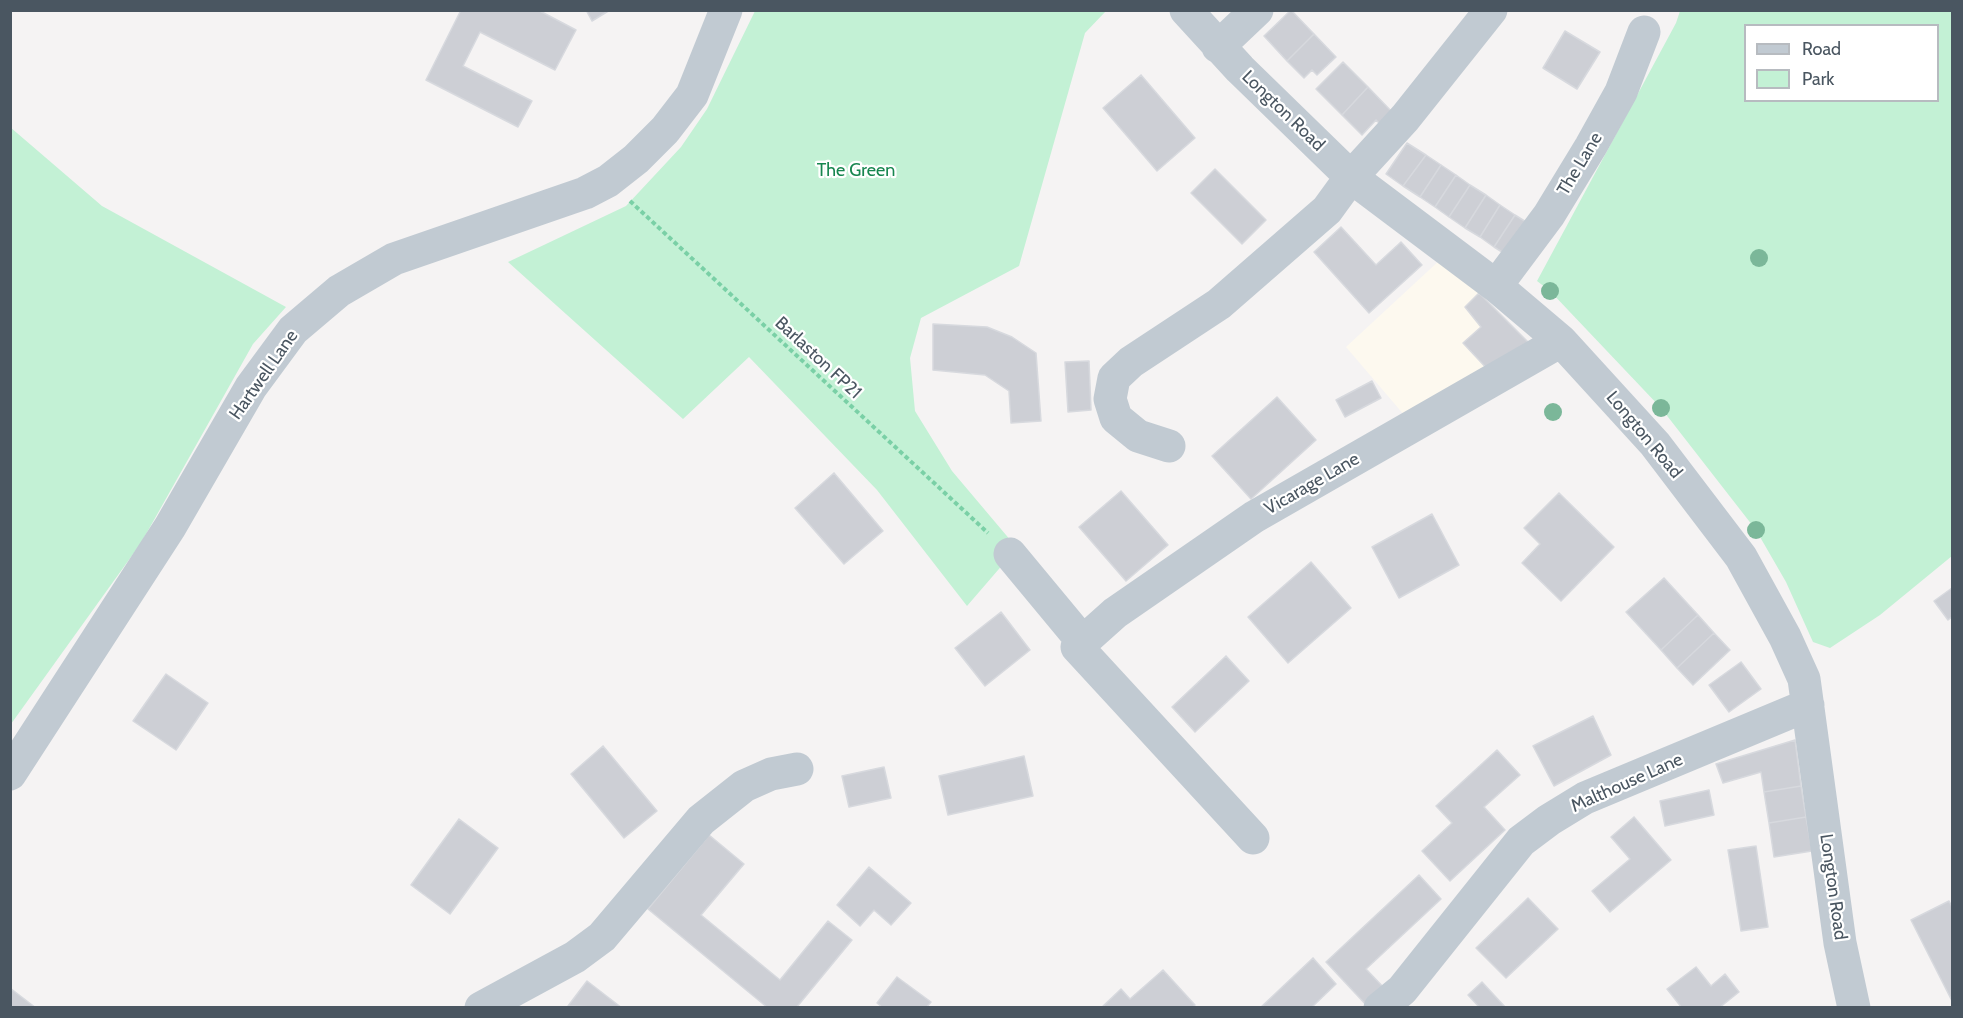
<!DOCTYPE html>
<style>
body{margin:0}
#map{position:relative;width:1963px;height:1018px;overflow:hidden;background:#f5f3f3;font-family:Cabin,sans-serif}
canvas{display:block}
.frame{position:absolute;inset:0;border:12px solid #4a5661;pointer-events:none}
.legend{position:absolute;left:1744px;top:24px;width:195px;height:78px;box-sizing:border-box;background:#fff;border:2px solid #b7bbc0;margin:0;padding:8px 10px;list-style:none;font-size:18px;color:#4a5661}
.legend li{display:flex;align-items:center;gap:12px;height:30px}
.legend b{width:30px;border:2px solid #b7bbc0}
</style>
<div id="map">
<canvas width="1963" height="1018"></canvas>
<div class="frame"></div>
<ul class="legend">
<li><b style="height:8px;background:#c1cad2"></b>Road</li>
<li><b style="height:16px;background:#c3f1d5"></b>Park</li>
</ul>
</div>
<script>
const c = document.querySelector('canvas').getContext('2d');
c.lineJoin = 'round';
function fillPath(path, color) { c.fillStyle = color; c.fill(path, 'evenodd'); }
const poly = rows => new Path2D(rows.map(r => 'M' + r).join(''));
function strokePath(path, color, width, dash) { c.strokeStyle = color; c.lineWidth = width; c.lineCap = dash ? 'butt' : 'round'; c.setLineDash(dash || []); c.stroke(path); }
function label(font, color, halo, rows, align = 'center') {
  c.font = font + ' Cabin,sans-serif'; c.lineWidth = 4.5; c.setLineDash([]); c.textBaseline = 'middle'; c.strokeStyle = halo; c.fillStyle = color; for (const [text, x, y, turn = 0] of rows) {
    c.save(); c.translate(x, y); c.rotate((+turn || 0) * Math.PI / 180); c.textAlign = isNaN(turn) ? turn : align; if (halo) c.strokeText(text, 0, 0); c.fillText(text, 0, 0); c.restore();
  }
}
const commercial = poly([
 [1441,259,1479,293,1534,348,1411,423,1346,347]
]);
const green = poly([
 [755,11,1106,11,1085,33,1019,266,921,318,910,358,915,411,952,471,1017,548,967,606,877,490,749,357,683,419,508,262,626,206,681,147,707,109],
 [1680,11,1952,11,1952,556,1880,615,1830,648,1813,642,1786,582,1756,530,1661,408,1550,291,1537,281,1676,23],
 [1746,26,1938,26,1938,100,1746,100],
 [10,127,102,206,286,307,253,344,141,543,11,724]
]);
const building = poly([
 [461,10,538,10,576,30,555,70,480,32,463,66,532,101,518,127,426,80,461,10],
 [586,10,610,10,592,21,586,10],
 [1291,10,1314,34,1287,61,1264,36,1291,10],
 [1565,31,1600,52,1577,89,1543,68,1565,31],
 [1314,34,1336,57,1317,75,1312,70,1304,78,1287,61,1314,34],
 [1343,62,1368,87,1342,115,1316,89,1343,62],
 [1141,75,1195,138,1157,171,1103,108,1141,75],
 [1368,87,1395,115,1383,127,1376,120,1362,135,1342,115,1368,87],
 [1407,143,1426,155,1403,186,1386,174,1407,143],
 [1426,155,1441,165,1420,197,1403,186,1426,155],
 [1441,165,1456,175,1435,207,1420,197,1441,165],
 [1215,169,1266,220,1242,244,1191,193,1215,169],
 [1456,175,1470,185,1449,217,1435,207,1456,175],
 [1470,185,1486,195,1465,228,1449,217,1470,185],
 [1486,195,1500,205,1480,237,1465,228,1486,195],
 [1500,205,1515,215,1494,247,1480,237,1500,205],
 [1515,215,1531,225,1510,257,1494,247,1515,215],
 [1341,227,1376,265,1401,242,1422,265,1369,313,1314,252,1341,227],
 [1479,293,1534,348,1492,374,1463,343,1481,327,1465,307,1479,293],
 [933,324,987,327,1012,337,1036,353,1041,421,1011,423,1009,391,985,375,933,370,933,324],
 [1089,361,1091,410,1068,412,1065,362,1089,361],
 [1372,381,1381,398,1345,417,1336,400,1372,381],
 [1277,397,1316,440,1251,499,1212,456,1277,397],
 [834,473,883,531,844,564,795,508,834,473],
 [1121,491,1168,545,1126,581,1079,527,1121,491],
 [1559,493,1614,547,1561,601,1522,563,1540,544,1524,528,1559,493],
 [1432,514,1459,565,1399,598,1372,547,1432,514],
 [1311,562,1351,608,1288,663,1248,617,1311,562],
 [1664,578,1698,615,1661,650,1626,612,1664,578],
 [1952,588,1952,617,1948,620,1934,601,1952,588],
 [1001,612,1030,650,985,686,955,648,1001,612],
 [1698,615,1714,633,1677,668,1661,650,1698,615],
 [1714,633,1730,650,1693,685,1677,668,1714,633],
 [1226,656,1249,681,1195,732,1172,707,1226,656],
 [1741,662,1761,689,1729,712,1709,685,1741,662],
 [166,674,208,703,176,750,133,721,166,674],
 [1593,716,1611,755,1554,786,1533,746,1593,716],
 [1795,740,1801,786,1764,792,1761,772,1723,783,1716,764,1795,740],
 [603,746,657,811,624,838,571,774,603,746],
 [1497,750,1520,775,1484,807,1505,830,1450,881,1422,851,1452,823,1436,806,1497,750],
 [1024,756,1033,796,948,815,939,776,1024,756],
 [884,767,891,798,849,807,842,776,884,767],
 [1801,786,1806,817,1769,823,1764,792,1801,786],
 [1709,790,1714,815,1665,826,1660,801,1709,790],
 [1634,817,1671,860,1610,912,1592,891,1630,859,1611,837,1634,817],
 [1806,817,1812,851,1774,857,1769,823,1806,817],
 [459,819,498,848,450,914,411,885,459,819],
 [709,835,744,864,701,915,780,980,828,921,852,940,796,1008,768,1008,648,909,709,835],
 [1756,846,1768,927,1741,931,1728,850,1756,846],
 [869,867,911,903,891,925,874,910,860,926,837,905,869,867],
 [1419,875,1441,899,1366,969,1387,991,1369,1008,1326,962,1419,875],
 [1528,898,1558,929,1506,978,1476,948,1528,898],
 [1949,901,1952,907,1952,1001,1911,920,1949,901],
 [1313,958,1336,984,1311,1008,1260,1008,1313,958],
 [1696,967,1711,986,1725,974,1739,992,1719,1008,1682,1008,1667,989,1696,967],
 [1163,970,1195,1005,1192,1008,1101,1008,1121,989,1130,999,1163,970],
 [897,977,931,1002,926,1008,883,1008,877,1003,897,977],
 [587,981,622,1008,568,1006,587,981],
 [1482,982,1506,1008,1480,1008,1468,995,1482,982],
 [10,988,36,1008,10,1008,10,988]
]);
const path = poly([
 [630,201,988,533]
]);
const minor = poly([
 [1186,10,1240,69,1351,177,1496,286,1561,341,1655,444,1741,557,1785,637,1804,679,1840,943,1854,1008],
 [1218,47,1257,10],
 [1496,286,1549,215,1591,146,1621,92,1644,32],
 [1169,446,1138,436,1116,418,1110,399,1114,378,1131,362,1219,304,1327,210,1351,177,1405,118,1491,10],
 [1010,554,1083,642],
 [10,774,170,527,251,387,293,330,339,291,394,259,585,193,608,181,636,159,665,130,692,95,726,10],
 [1253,838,1077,647,1115,613,1254,517,1561,341],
 [481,1008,575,957,602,937,701,820,744,786,771,774,797,769],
 [1380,1008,1402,990,1521,841,1549,820,1585,798,1808,705]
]);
const trees = [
 [1759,258],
 [1550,291],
 [1661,408],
 [1553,412],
 [1756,530]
];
const streetNames = [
 ["Longton Road",1283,111,44],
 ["The Lane",1580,164,-59],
 ["Barlaston FP21",818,358,43],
 ["Hartwell Lane",264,375,-55],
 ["Longton Road",1644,435,50],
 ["Vicarage Lane",1312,484,-30],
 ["Malthouse Lane",1627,783,-24],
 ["Longton Road",1833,887,82]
];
const parkNames = [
 ["The Green",856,171]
];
fillPath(commercial, '#fdf9ef');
fillPath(green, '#c3f1d5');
fillPath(building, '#cdcfd5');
strokePath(building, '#d7d9de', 1.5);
strokePath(path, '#7ad0a6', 4, [4.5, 3]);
strokePath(minor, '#c1cad2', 33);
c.fillStyle = '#7bb799';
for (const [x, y] of trees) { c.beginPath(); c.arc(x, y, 9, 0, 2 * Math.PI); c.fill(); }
label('18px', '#4a5661', '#fff', streetNames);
label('18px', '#17864f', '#fff', parkNames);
</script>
